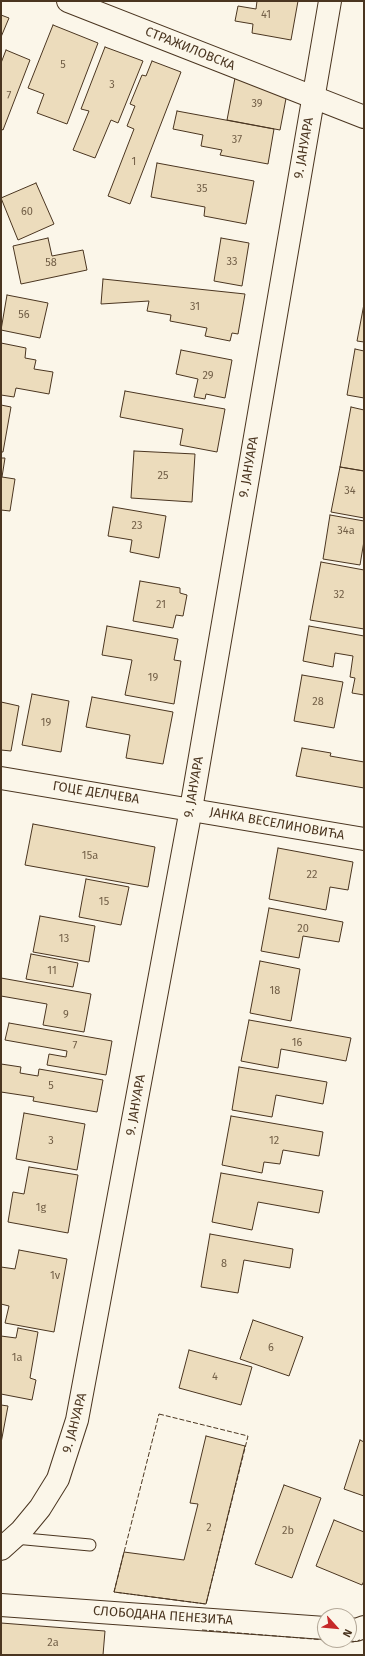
<!DOCTYPE html>
<meta charset="utf-8">
<style>
body{margin:0}
#map{position:relative;width:365px;height:1656px;overflow:hidden;background:#fbf6e9;font-family:"Fira Sans",sans-serif}
canvas{display:block}
.frame{position:absolute;inset:0;border:2px solid #4a3520;pointer-events:none}
.north{position:absolute;left:317px;top:1608px;width:40px;height:40px;box-sizing:border-box;background:#fbf6e9;border:1px solid #b4a999;border-radius:50%;rotate:117deg;font-size:11px;font-weight:700;line-height:16px;text-align:center;color:#4a3520}
.north::after{content:'';display:block;margin:auto;width:14px;height:18px;background:#c62828;clip-path:polygon(50% 0,100% 100%,50% 72%,0 100%)}
</style>
<div id="map">
<canvas width="365" height="1656"></canvas>
<div class="frame"></div>
<div class="north">N</div>
</div>
<script>
const c = document.querySelector('canvas').getContext('2d');
c.lineJoin = 'round';
function fillPath(path, color) { c.fillStyle = color; c.fill(path, 'evenodd'); }
const poly = rows => new Path2D(rows.map(r => 'M' + r).join(''));
function strokePath(path, color, width, dash) { c.strokeStyle = color; c.lineWidth = width; c.lineCap = dash ? 'butt' : 'round'; c.setLineDash(dash || []); c.stroke(path); }
function label(font, color, halo, rows, align = 'center') {
  c.font = font + ' "Fira Sans",sans-serif'; c.lineWidth = 3; c.setLineDash([]); c.textBaseline = 'middle'; c.strokeStyle = halo; c.fillStyle = color; for (const [text, x, y, turn = 0] of rows) {
    c.save(); c.translate(x, y); c.rotate((+turn || 0) * Math.PI / 180); c.textAlign = isNaN(turn) ? turn : align; if (halo) c.strokeText(text, 0, 0); c.fillText(text, 0, 0); c.restore();
  }
}
const building = poly([
 [257,1,298,1,291,40,252,33,253,24,235,21,238,6,256,9,257,1],
 [1,15,9,18,1,37,1,15],
 [53,25,98,43,67,124,37,113,44,94,28,88,53,25],
 [105,47,143,61,118,123,111,120,95,158,73,150,89,111,81,109,105,47],
 [6,50,30,60,3,130,1,129,1,63,6,50],
 [152,61,181,72,130,204,108,196,134,129,127,126,135,106,130,104,142,75,146,76,152,61],
 [235,78,288,88,280,130,227,120,235,78],
 [177,111,274,129,268,164,220,155,222,150,201,146,203,135,173,129,177,111],
 [157,163,254,181,246,224,204,216,205,207,151,197,157,163],
 [36,183,54,224,18,240,1,198,36,183],
 [48,238,52,256,83,250,87,270,21,284,13,246,48,238],
 [221,238,249,243,242,286,214,281,221,238],
 [103,279,245,294,238,334,232,333,230,341,205,336,207,328,170,321,171,315,147,311,149,301,101,304,103,279],
 [7,295,48,303,40,338,1,330,7,295],
 [364,304,364,342,357,341,364,304],
 [1,343,26,348,25,358,36,360,34,369,53,372,49,394,16,388,14,397,1,395,1,343],
 [355,349,364,351,364,398,347,395,355,349],
 [181,350,232,360,225,398,206,394,205,399,194,397,198,379,176,374,181,350],
 [125,391,225,409,217,452,180,445,183,429,120,417,125,391],
 [1,405,11,407,3,452,1,452,1,405],
 [351,407,364,410,364,471,340,467,351,407],
 [134,451,195,454,192,502,131,498,134,451],
 [1,458,5,458,2,477,15,479,10,511,1,510,1,458],
 [340,467,364,471,364,518,331,512,340,467],
 [113,507,166,516,159,558,130,552,132,540,108,536,113,507],
 [330,515,364,521,364,541,360,565,323,559,330,515],
 [321,562,364,570,364,629,310,620,321,562],
 [140,581,180,588,180,593,187,595,183,616,176,615,173,628,133,621,140,581],
 [107,626,178,639,174,660,181,661,174,704,125,695,132,660,102,655,107,626],
 [309,626,364,636,364,695,352,693,355,678,350,677,353,656,335,653,333,667,303,661,309,626],
 [302,675,343,682,334,728,294,721,302,675],
 [32,694,69,701,61,752,22,745,32,694],
 [92,697,173,712,163,764,126,758,130,735,86,727,92,697],
 [1,702,19,706,11,751,1,750,1,702],
 [302,748,331,753,330,756,364,762,364,788,296,776,302,748],
 [33,824,155,847,148,887,25,865,33,824],
 [278,848,353,862,348,890,330,887,326,910,269,899,278,848],
 [86,879,129,887,121,925,79,917,86,879],
 [269,908,343,922,339,942,303,936,299,958,261,951,269,908],
 [40,916,95,926,89,962,33,952,40,916],
 [31,954,78,963,73,987,26,979,31,954],
 [260,961,300,969,291,1021,250,1013,260,961],
 [1,978,91,994,84,1032,43,1025,47,1004,1,996,1,978],
 [249,1020,351,1038,346,1061,281,1049,278,1068,241,1061,249,1020],
 [9,1023,112,1041,106,1075,47,1065,49,1054,66,1057,67,1051,5,1040,9,1023],
 [1,1064,21,1067,20,1073,38,1076,39,1069,103,1080,97,1112,33,1101,34,1097,1,1092,1,1064],
 [239,1067,327,1082,323,1104,276,1095,272,1117,232,1110,239,1067],
 [24,1113,85,1124,77,1170,16,1159,24,1113],
 [231,1116,323,1132,319,1156,283,1150,280,1164,264,1162,262,1173,222,1165,231,1116],
 [29,1167,78,1175,68,1233,8,1222,13,1192,24,1194,29,1167],
 [221,1173,323,1191,319,1213,258,1202,252,1230,212,1222,221,1173],
 [210,1234,293,1249,290,1268,244,1260,238,1293,201,1287,210,1234],
 [19,1250,67,1259,54,1332,5,1323,9,1306,1,1304,1,1267,15,1269,19,1250],
 [253,1320,303,1337,289,1376,240,1359,253,1320],
 [18,1328,38,1332,30,1378,36,1380,32,1400,1,1394,1,1336,16,1338,18,1328],
 [189,1350,252,1367,241,1405,179,1388,189,1350],
 [1,1405,8,1406,1,1443,1,1405],
 [206,1436,245,1446,206,1604,114,1592,124,1552,184,1560,198,1504,190,1503,206,1436],
 [360,1440,364,1442,364,1496,344,1489,360,1440],
 [284,1485,321,1498,292,1578,255,1564,284,1485],
 [334,1520,364,1532,364,1581,362,1585,316,1566,334,1520],
 [1,1623,105,1631,103,1655,1,1655,1,1623]
]);
const lane = poly([
 [15,1538,90,1545]
]);
const street = poly([
 [68,1,364,117],
 [1,778,364,839],
 [1,1605,325,1628],
 [349,1629,356,1630,364,1627]
]);
const secondary = poly([
 [1,1549,21,1531,40,1508,58,1479,77,1420,191,809,330,1]
]);
const fence = poly([
 [159,1414,248,1436,206,1604,114,1592,159,1414],
 [202,1630,325,1640],
 [330,1640,353,1642,360,1640]
]);
const numberNames = [
 ["41",266,15],
 ["5",63,65],
 ["3",112,85],
 ["7",9,96],
 ["39",257,104],
 ["37",237,140],
 ["1",134,162],
 ["35",202,189],
 ["60",27,212],
 ["33",232,262],
 ["58",51,263],
 ["31",195,307],
 ["56",24,315],
 ["29",208,376],
 ["25",163,476],
 ["34",350,491],
 ["23",137,526],
 ["34a",346,531],
 ["32",339,595],
 ["21",161,605],
 ["19",153,678],
 ["28",318,702],
 ["19",46,723],
 ["15a",90,856],
 ["22",312,875],
 ["15",104,902],
 ["20",303,929],
 ["13",64,939],
 ["11",52,971],
 ["18",275,991],
 ["9",66,1015],
 ["16",297,1043],
 ["7",75,1046],
 ["5",51,1086],
 ["3",51,1141],
 ["12",274,1141],
 ["1g",41,1208],
 ["8",224,1264],
 ["1v",55,1276],
 ["6",271,1348],
 ["1a",17,1358],
 ["4",215,1377],
 ["2",209,1528],
 ["2b",288,1531],
 ["2a",53,1643]
];
const streetNames = [
 ["СТРАЖИЛОВСКА",190,49,22],
 ["9. ЈАНУАРА",304,148,-80],
 ["9. ЈАНУАРА",249,467,-80],
 ["9. ЈАНУАРА",194,787,-80],
 ["ГОЦЕ ДЕЛЧЕВА",96,793,9],
 ["ЈАНКА ВЕСЕЛИНОВИЋА",277,824,10],
 ["9. ЈАНУАРА",136,1105,-80],
 ["9. ЈАНУАРА",75,1423,-75],
 ["СЛОБОДАНА ПЕНЕЗИЋА",163,1616,4]
];
fillPath(building, '#ecdcbc');
strokePath(building, '#4a3520', 1);
strokePath(lane, '#4a3520', 13);
strokePath(street, '#4a3520', 24);
strokePath(secondary, '#4a3520', 24);
strokePath(lane, '#fbf6e9', 11);
strokePath(street, '#fbf6e9', 22);
strokePath(secondary, '#fbf6e9', 22);
strokePath(fence, '#4a3520', 1, [5, 2]);
label('11px', '#725f47', null, numberNames);
label('13px', '#4a3520', '#fbf6e9', streetNames);
</script>
